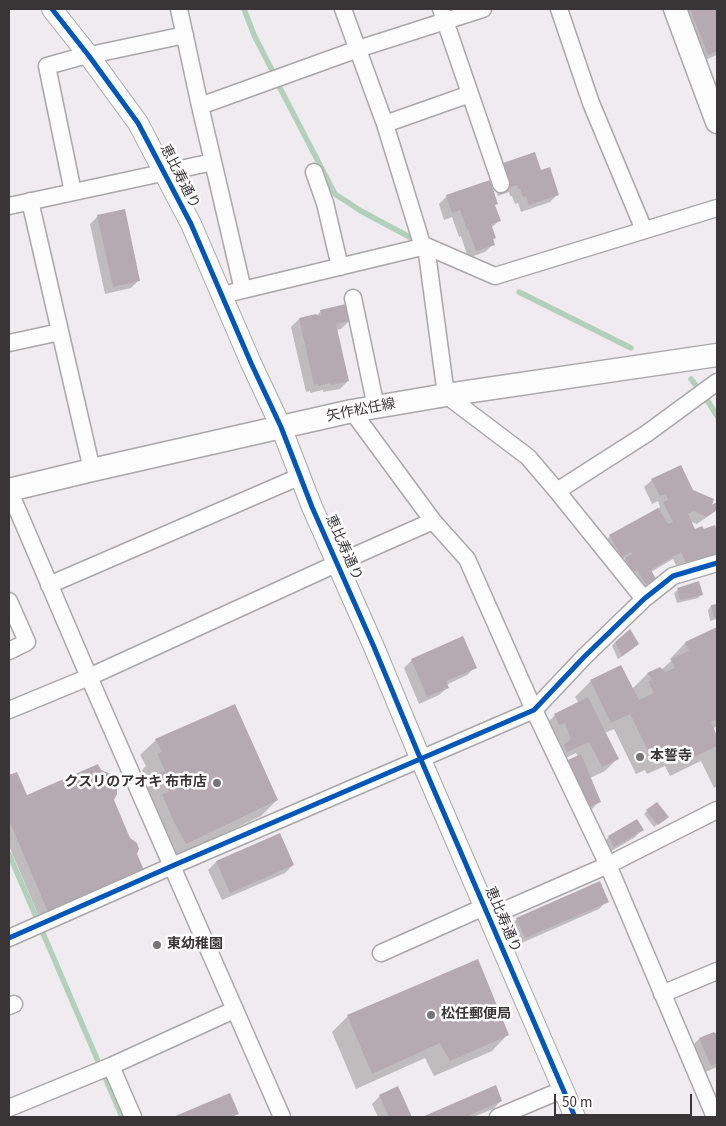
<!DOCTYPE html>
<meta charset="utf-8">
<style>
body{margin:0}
#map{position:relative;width:726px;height:1126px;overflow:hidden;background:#f0ebee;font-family:"Source Sans 3",sans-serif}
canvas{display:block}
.frame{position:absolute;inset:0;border:10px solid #393537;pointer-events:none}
.scale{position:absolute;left:554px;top:1094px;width:138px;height:22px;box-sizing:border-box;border:2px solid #393537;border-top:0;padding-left:6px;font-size:15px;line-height:18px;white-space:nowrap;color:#393537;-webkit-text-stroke:4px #fff;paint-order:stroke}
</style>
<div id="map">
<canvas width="726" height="1126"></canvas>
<div class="frame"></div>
<div class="scale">50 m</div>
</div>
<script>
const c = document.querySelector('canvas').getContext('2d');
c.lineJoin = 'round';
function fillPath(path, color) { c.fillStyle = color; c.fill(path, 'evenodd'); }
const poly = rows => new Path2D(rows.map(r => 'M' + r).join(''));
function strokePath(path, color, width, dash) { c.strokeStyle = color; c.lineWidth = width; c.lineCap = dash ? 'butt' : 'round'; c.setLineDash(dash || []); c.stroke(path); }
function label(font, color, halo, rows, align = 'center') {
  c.font = font + ' "Source Sans 3","Noto Sans JP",sans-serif'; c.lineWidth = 5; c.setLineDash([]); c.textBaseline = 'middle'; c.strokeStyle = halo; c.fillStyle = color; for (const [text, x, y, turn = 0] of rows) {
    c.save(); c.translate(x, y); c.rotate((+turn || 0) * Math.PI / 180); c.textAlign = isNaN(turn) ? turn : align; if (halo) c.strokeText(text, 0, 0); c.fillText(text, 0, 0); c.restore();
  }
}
const shadow = poly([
 [679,9,717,9,717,55,700,62],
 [540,171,558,194,550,202,521,212,518,203,515,204,512,196,510,196,509,192,498,196,490,174],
 [447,196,496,204,494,206,499,221,491,228,495,238,492,240,493,244,485,252,468,258,461,236,459,237,452,217,444,220,439,204],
 [98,216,139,280,131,288,105,294,90,224],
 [345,306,349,321,341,329,336,330,348,381,340,389,323,392,323,390,310,393,310,391,306,392,291,327,299,319,317,315,320,312],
 [652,480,692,491,710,507,717,503,717,510,697,524,689,521,694,530,717,533,717,560,679,572,673,559,651,572,654,579,646,587,638,591,617,567,626,557,613,564,602,544,610,536,657,509,660,507,658,501,652,504,644,487],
 [678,590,702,594,698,598,677,603,674,593],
 [717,605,717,619,710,621,708,610,711,606],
 [717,629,717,726,713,729,717,737,717,786,714,788,701,761,670,776,665,766,647,774,645,770,636,774,614,729,605,733,617,759,605,771,590,778,600,801,592,809,581,814,561,769,569,761,578,757,576,753,555,763,543,727,555,715,579,703,575,697,591,681,632,689,647,674,659,669,661,670,671,661,670,659,685,643],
 [615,642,634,648,618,659,612,646],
 [412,660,475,667,467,675,446,685,447,688,439,695,419,704,404,668],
 [156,740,277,800,261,816,170,859,144,790,149,786,142,770,146,766,140,755],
 [16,773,26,797,113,800,136,854,40,919,9,846,9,776],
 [647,811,663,820,654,827,644,814],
 [642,830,634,838,606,854,601,845,609,837],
 [216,862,293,865,285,873,222,900,208,870],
 [607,901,599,909,517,945,509,927,517,919],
 [348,1016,507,1035,492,1051,434,1076,425,1058,356,1089,332,1032],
 [713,1033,714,1035,717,1034,717,1067,703,1073,691,1047,699,1039],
 [495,1087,501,1101,493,1109,473,1117,426,1117],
 [398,1088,411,1117,378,1117,372,1104,380,1096],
 [229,1094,237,1113,234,1117,176,1117]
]);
const stream = poly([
 [244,9,254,35,273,72],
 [279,86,335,194,361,211,417,241],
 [519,292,631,348],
 [691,379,698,388],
 [706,398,717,416],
 [9,854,122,1117]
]);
const building = poly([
 [690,9,717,9,717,51,708,55],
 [535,152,541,170,550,167,559,195,529,205,526,196,523,197,520,189,518,189,517,185,505,189,497,165],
 [490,180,498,204,495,205,501,221,491,224,496,238,493,239,495,245,476,251,468,229,467,230,460,210,452,213,446,195],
 [125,209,140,281,113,287,97,215],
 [346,304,350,321,336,324,349,381,331,385,330,383,318,386,317,384,314,385,299,318,316,314,317,316,321,315,320,310],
 [681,465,693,490,714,499,712,505,717,502,717,510,706,517,694,511,688,514,695,529,702,526,704,529,715,525,717,531,717,556,687,565,681,552,651,570,656,579,646,584,637,570,633,572,625,558,632,554,631,552,622,557,609,535,658,508,668,524,673,522,663,502,668,500,666,494,660,496,651,479],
 [699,581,703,595,680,600,677,588],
 [717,604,717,617,714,618,711,605],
 [717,627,717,719,711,722,717,736,717,746,686,761,681,751,663,760,661,755,652,759,630,714,611,723,590,680,621,665,639,700,654,693,648,682,652,679,647,673,660,667,665,672,675,668,671,659,689,651,685,642],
 [630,629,639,644,622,656,615,642],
 [463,636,477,668,446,681,449,688,427,697,411,659],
 [588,697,619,759,602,767,589,742,567,752,564,745,571,739,565,723,559,725,554,714],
 [235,704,278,800,186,844,174,822,162,794,169,792,159,773,165,771,157,753,162,752,155,739],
 [581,754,601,802,589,807,568,760],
 [98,764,101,770,111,774,117,783,117,794,114,800,130,838,137,843,139,849,137,854,144,870,48,912,9,820,9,775,17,772,27,795],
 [657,802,669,817,658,825,646,810],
 [637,819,644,830,614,847,608,836],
 [280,833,294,865,230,893,216,861],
 [600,881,609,902,525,938,516,918],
 [478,959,509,1035,450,1061,440,1043,372,1074,347,1015],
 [714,1032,715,1033,717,1032,717,1063,711,1066,699,1038],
 [496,1085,502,1101,465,1117,422,1117],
 [398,1086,412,1117,389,1117,379,1095],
 [230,1093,239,1114,231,1117,173,1117]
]);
const minor = poly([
 [179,9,200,106,243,290],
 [343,9,385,124,422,244,426,246,446,395,528,457,557,491,644,599],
 [441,9,501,184],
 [559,9,591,103,644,230],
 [200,106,358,49,483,9],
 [385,124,470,94],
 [314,172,325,203,340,267],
 [73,192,47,66,76,58,185,35],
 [30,201,92,470],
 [9,206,213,162],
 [222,295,426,246,495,276,717,208],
 [353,298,376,407],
 [9,343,60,332],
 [352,411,433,521,467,559,534,710,608,865,715,1117],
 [9,490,89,677,282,1117],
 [557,491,646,434,717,382],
 [49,585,301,476],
 [9,601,27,642,9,651],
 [9,710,89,677,338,563,433,521],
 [489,917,608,865,717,810],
 [9,938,172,866,534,710,584,657,644,599,673,576,717,563],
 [381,953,484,907],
 [662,994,717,971],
 [9,1006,14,1004],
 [111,1066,133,1117],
 [9,1108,111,1066,234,1010],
 [498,1117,564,1089]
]);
const tertiary = poly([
 [52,9,89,56,138,123,191,224,251,363,281,427,312,507,374,647,421,760,575,1117]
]);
const secondary = poly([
 [675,9,717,122],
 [9,490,92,470,352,411,446,395,717,355]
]);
const cycleway = poly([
 [52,9,89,56,138,123,191,224,251,363,281,427,312,507,374,647,421,760,575,1117],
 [9,938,172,866,534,710,584,657,644,599,673,576,717,563]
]);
const markers = [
 [640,757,5,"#797577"],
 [217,783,5,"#797577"],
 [157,945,5,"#797577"],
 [431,1015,5,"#797577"]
];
const streetNames = [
 ["恵比寿通り",179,177,63],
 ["矢作松任線",361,411,-11],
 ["恵比寿通り",343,548,66],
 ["恵比寿通り",502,920,67]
];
const poiNames = [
 ["本誓寺",650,757],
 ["クスリのアオキ 布市店",207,783,"right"],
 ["東幼稚園",167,945],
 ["松任郵便局",441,1015]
];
fillPath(shadow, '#0003');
strokePath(stream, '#b2d0bc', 5.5);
fillPath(building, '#b4aaaf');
strokePath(minor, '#aaa7a9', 19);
strokePath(tertiary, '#aaa7a9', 22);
strokePath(secondary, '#aaa7a9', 25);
strokePath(minor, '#fdfcfc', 16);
strokePath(tertiary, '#fdfcfc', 20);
strokePath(secondary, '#fdfcfc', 22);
strokePath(cycleway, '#0057b8', 5);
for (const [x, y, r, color] of markers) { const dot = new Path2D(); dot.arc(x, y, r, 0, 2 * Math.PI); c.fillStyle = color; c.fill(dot); strokePath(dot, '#fff', 2); }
label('14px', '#393537', '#fff', streetNames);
label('bold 14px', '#393537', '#fff', poiNames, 'left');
</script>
